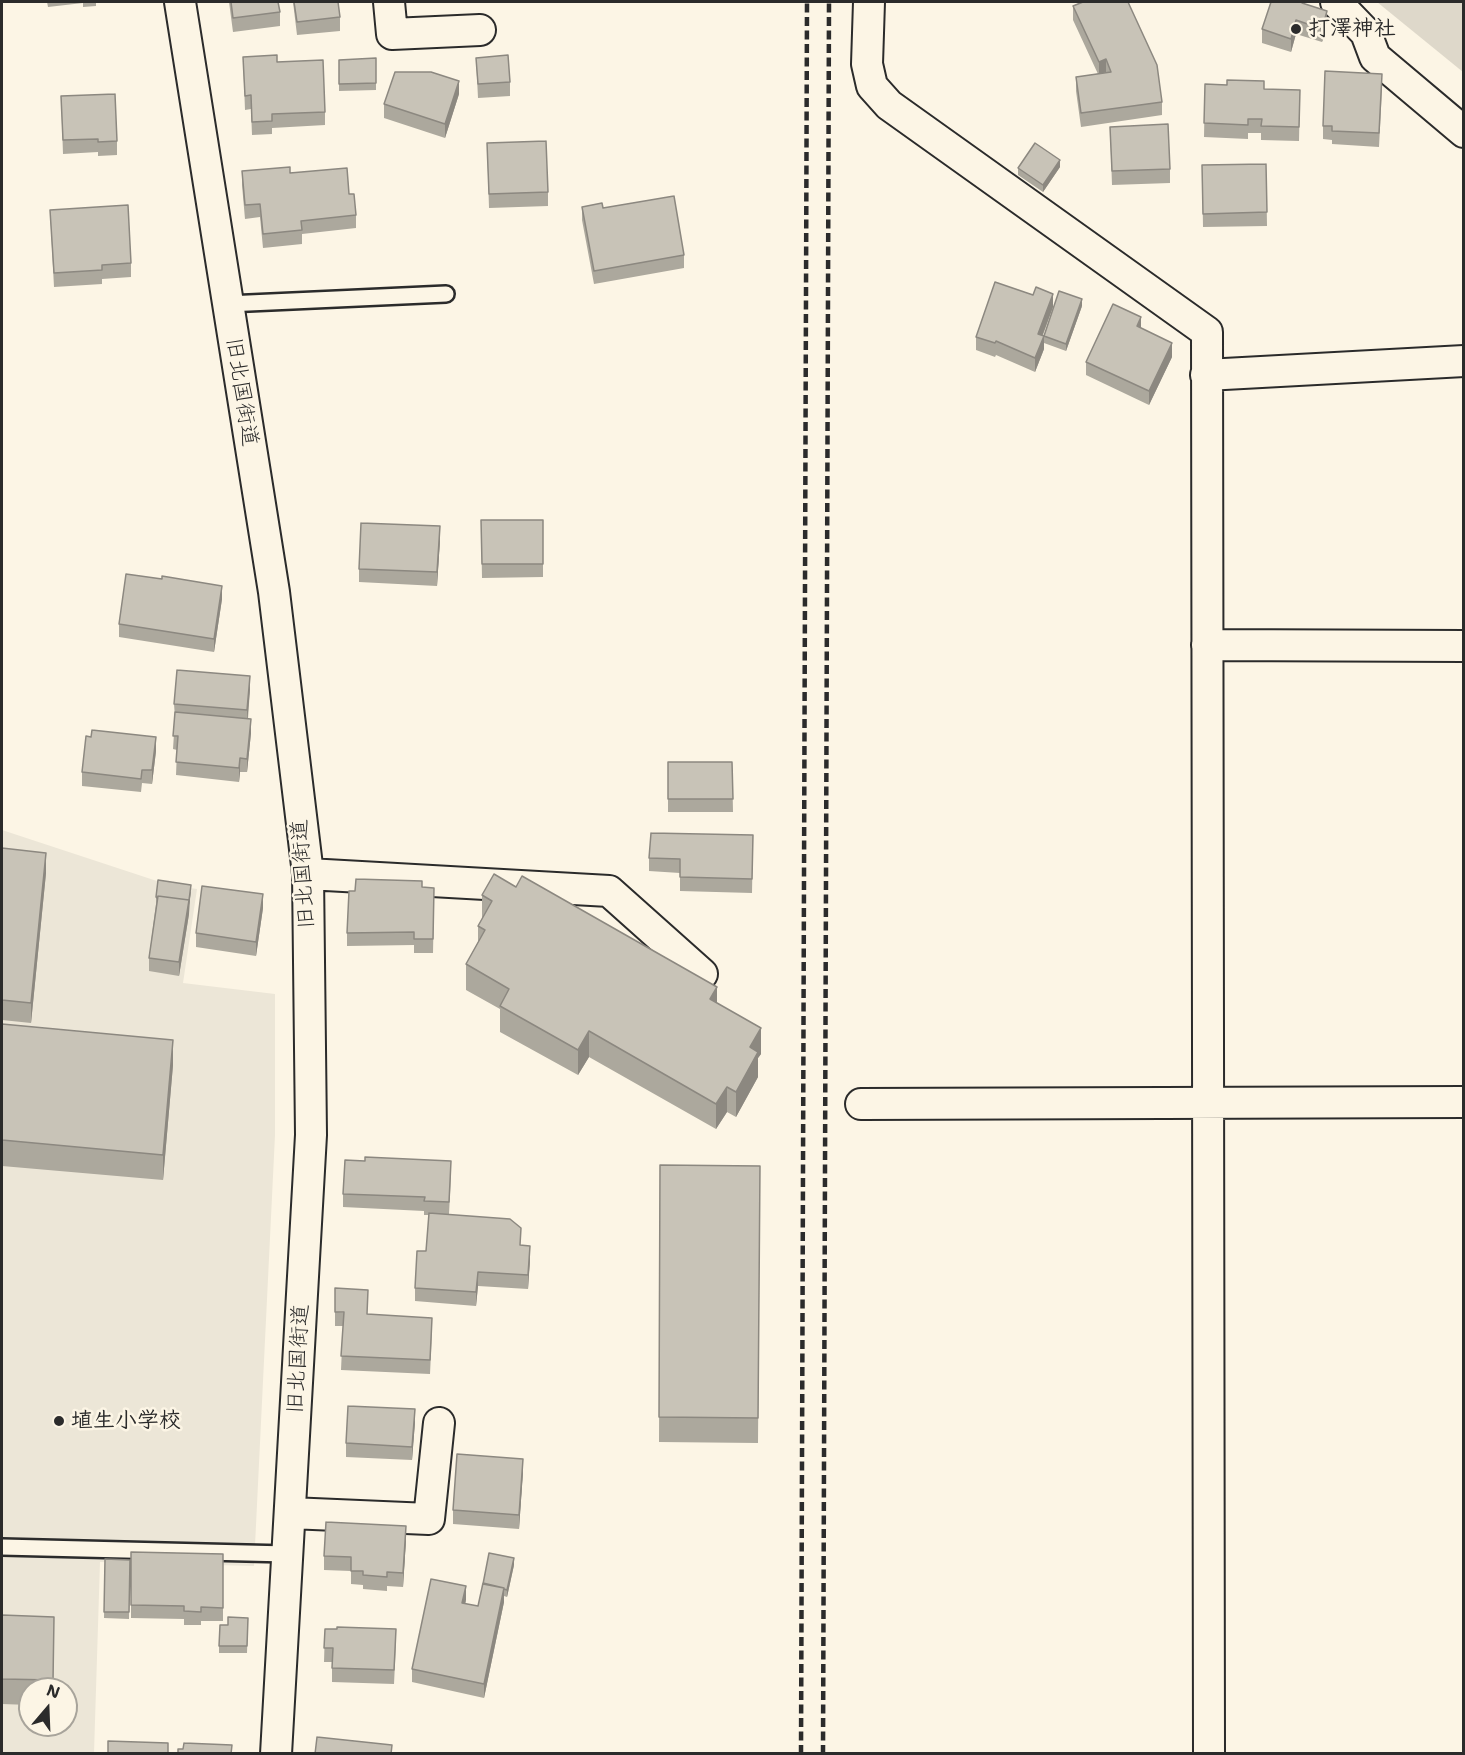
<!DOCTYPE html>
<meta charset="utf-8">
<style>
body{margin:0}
#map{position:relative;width:1465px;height:1755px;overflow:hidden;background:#fcf5e5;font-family:"Shantell Sans",sans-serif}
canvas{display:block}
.frame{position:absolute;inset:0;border:3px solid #2b2b2b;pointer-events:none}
.north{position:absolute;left:18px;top:1677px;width:60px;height:60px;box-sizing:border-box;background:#fcf5e5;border:2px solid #a8a49b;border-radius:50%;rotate:19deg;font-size:16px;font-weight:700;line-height:24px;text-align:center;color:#2b2b2b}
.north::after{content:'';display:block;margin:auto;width:21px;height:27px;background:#2b2b2b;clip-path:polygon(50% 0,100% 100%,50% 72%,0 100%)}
</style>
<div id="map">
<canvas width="1465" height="1755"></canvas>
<div class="frame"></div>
<div class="north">N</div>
</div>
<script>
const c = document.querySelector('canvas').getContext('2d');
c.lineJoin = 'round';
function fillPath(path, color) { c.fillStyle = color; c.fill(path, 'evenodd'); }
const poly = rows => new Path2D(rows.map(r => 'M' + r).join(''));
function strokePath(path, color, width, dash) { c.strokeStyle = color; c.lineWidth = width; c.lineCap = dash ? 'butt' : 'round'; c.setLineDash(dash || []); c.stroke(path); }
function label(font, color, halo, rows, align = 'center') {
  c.font = font + ' "Shantell Sans","Klee One",sans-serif'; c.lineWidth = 5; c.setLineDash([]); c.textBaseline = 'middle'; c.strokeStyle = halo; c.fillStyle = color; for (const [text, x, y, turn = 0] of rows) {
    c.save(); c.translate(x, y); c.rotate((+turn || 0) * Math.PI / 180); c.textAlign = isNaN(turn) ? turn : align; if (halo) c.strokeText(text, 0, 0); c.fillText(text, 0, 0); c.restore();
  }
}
const built = poly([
 [2,830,169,885,197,889,183,983,275,994,275,1135,254,1566,100,1562,94,1753,2,1754],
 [30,1689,66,1689,66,1725,30,1725]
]);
const green = poly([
 [1377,2,1463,2,1463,72]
]);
const lane = poly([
 [227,304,446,294],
 [2,1547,287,1554]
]);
const street = poly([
 [180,2,274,592,308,874,311,1135,276,1754],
 [389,2,392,34,480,30],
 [869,2,867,64,872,86,889,105,1207,332,1209,1754],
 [1336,2,1366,33,1375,57,1464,132],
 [1206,375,1464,361],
 [1207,645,1464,646],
 [308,874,609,891,702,974],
 [861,1104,1464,1102],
 [290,1513,429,1519,439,1423]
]);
const rail = poly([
 [801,1754,807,2],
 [823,1754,829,2]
]);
const wall = poly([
 [47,2,96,2,96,6,83,7,83,3,48,7],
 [229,2,278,2,280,12,280,26,233,32],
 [293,2,338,2,340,17,340,31,297,35],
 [1081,2,1128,2,1162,102,1162,115,1081,127,1076,91,1076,77,1098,74,1073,20,1073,6],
 [1306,4,1327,25,1322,42,1296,34,1291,52,1262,43,1262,29],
 [243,57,277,62,325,112,325,125,272,128,272,134,252,135,251,109,245,110],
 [376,58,376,90,339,91,339,60],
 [476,58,510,82,510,96,478,98],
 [1205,84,1264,89,1300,90,1299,141,1261,140,1261,133,1248,133,1248,139,1204,137],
 [1382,88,1379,147,1332,144,1332,140,1323,139,1323,126],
 [459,94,445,138,384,118,384,104],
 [61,96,117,141,117,155,98,156,98,152,63,154],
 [1110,127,1170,169,1170,183,1112,185],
 [487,143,548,192,548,206,489,208],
 [1266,164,1267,226,1203,227,1202,165],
 [1060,167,1043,192,1018,175,1018,168],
 [242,171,290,173,349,194,356,215,356,228,302,234,302,244,263,248,260,217,245,219,242,185],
 [582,207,603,208,684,255,684,268,594,284,582,220],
 [50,210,131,263,131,277,102,279,102,284,54,287],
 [1082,306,1066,351,1044,343,1044,349,1035,372,996,355,995,357,976,350,976,337,1053,307,1043,335,1044,336],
 [1141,329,1172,357,1149,405,1086,375,1086,362],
 [481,520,543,520,543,577,482,578],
 [440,540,437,586,359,582,359,569],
 [222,599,214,652,119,637,119,624],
 [250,689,248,719,251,733,247,772,240,772,239,782,176,775,177,750,173,749,175,718,174,704],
 [156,751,152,784,142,783,141,792,82,786,82,772],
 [668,762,732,762,733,812,668,812],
 [753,835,752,893,680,891,680,873,649,871,649,858],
 [2,848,46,873,31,1023,2,1020],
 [355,891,434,901,433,953,414,953,414,945,347,946,347,933],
 [191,892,189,905,189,914,179,976,149,971,149,958,156,904,156,897],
 [482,895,717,1003,761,1054,758,1058,758,1077,736,1117,727,1112,716,1129,589,1057,578,1075,500,1032,500,1009,466,990,466,964,478,942,478,926,482,919],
 [263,908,256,956,196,947,196,933],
 [2,1024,173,1065,163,1180,2,1166],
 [660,1165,760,1166,758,1443,659,1442],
 [451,1175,449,1214,521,1245,530,1259,528,1289,478,1286,476,1306,415,1301,415,1288,426,1251,429,1215,424,1215,424,1211,343,1207,343,1194],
 [335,1312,368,1314,432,1331,430,1374,341,1370,343,1326,335,1326],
 [415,1422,412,1460,346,1457,346,1443],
 [523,1472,519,1529,453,1524,453,1510],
 [406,1540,403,1587,387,1586,387,1591,363,1589,363,1585,351,1584,351,1571,324,1570,324,1556],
 [131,1552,223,1554,223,1621,201,1621,201,1625,184,1625,184,1619,131,1618],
 [105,1559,130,1560,129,1619,104,1618],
 [514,1565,507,1597,504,1596,504,1602,484,1698,412,1682,412,1669,466,1600,465,1604,478,1606],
 [2,1615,54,1643,53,1689,30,1689,30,1705,2,1704],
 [248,1618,247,1653,219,1653,219,1646,228,1625],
 [325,1629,396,1642,394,1684,332,1682,332,1662,324,1662]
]);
const shadedWall = poly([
 [1327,11,1327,25,1322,42,1322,29],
 [1296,20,1296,34,1291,52,1291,39],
 [1106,59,1106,72,1099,75,1099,62],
 [459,81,459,94,445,138,445,124],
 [1060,160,1060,167,1043,192,1043,185],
 [1053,294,1053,307,1038,347,1038,334],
 [1082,299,1082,306,1066,351,1066,344],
 [1141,317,1141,330,1137,326],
 [1044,336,1044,349,1035,372,1035,358],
 [1172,343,1172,357,1149,405,1149,391],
 [440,526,440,540,437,586,437,572],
 [222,586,222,599,214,652,214,639],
 [250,676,250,689,247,724,247,710],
 [251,719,251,733,247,772,247,759],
 [156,737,156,751,152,784,152,770],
 [240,758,240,772,239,782,239,768],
 [46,853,46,873,31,1023,31,1003],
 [191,885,189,914,179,976,179,962],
 [263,894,263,908,256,956,256,942],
 [717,987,717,1013,710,999],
 [761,1028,761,1054,758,1058,758,1077,736,1117,736,1092,750,1047],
 [589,1031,589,1057,578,1075,578,1050],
 [173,1040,173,1065,163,1180,163,1155],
 [727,1087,727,1112,716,1129,716,1104],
 [530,1246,530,1259,528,1289,528,1275],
 [478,1272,478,1286,476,1306,476,1292],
 [415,1409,415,1422,412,1460,412,1447],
 [523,1459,523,1472,519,1529,519,1515],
 [406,1526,406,1540,403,1587,403,1573],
 [514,1558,514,1565,507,1597,507,1590],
 [466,1586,466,1600,462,1617,462,1603],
 [504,1588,504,1602,484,1698,484,1684]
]);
const building = poly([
 [231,2,278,2,280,12,233,18,231,2],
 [294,2,338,2,340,17,297,22,294,2],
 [1083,2,1128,2,1157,65,1162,102,1081,113,1076,77,1111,72,1106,59,1099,62,1073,6,1083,2],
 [1271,2,1303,2,1302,3,1327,11,1322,29,1296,20,1291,39,1262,29,1271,2],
 [277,55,277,62,323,60,325,112,272,114,272,121,252,122,251,95,245,96,243,57,277,55],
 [508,55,510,82,478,84,476,58,508,55],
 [376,58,376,83,339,84,339,60,376,58],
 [1325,71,1382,74,1379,133,1332,131,1332,126,1323,126,1325,71],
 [395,72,431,72,459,81,445,124,384,104,395,72],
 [1227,80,1264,81,1264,89,1300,90,1299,127,1261,126,1262,119,1248,119,1248,125,1204,123,1205,84,1227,85,1227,80],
 [115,94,117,141,98,142,98,139,63,140,61,96,115,94],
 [1168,124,1170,169,1112,171,1110,127,1168,124],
 [546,141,548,192,489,194,487,143,546,141],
 [1035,143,1060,160,1043,185,1018,168,1035,143],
 [1266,164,1267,212,1203,214,1202,165,1266,164],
 [290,167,290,173,347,168,349,194,354,194,356,215,301,221,302,230,263,234,260,204,245,205,242,171,290,167],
 [674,196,684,255,594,271,582,207,602,203,603,208,674,196],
 [128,205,131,263,102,265,102,270,54,273,50,210,128,205],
 [995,282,1033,295,1036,287,1053,294,1038,334,1044,336,1035,358,996,341,995,343,976,337,995,282],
 [1059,291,1082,299,1066,344,1044,336,1059,291],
 [1113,304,1141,317,1137,326,1172,343,1149,391,1086,362,1113,304],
 [481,520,543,520,543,564,482,564,481,520],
 [361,523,440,526,437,572,359,569,361,523],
 [126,574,162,579,162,576,222,586,214,639,119,624,126,574],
 [177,670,250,676,247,710,174,704,177,670],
 [175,712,251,719,247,759,240,758,239,768,176,762,178,736,173,736,175,712],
 [92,730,156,737,152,770,142,770,141,779,82,772,86,736,91,737,92,730],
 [668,762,732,762,733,799,668,799,668,762],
 [651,833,753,835,752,879,680,877,680,859,649,858,651,833],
 [2,848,46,853,31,1003,2,1000,2,848],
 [494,874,516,887,522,876,717,987,710,999,761,1028,750,1047,758,1052,736,1092,727,1087,716,1104,589,1031,578,1050,500,1006,509,989,466,964,485,930,478,926,492,901,482,895,494,874],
 [356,879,422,881,422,887,434,888,433,939,414,939,414,932,347,933,349,891,355,891,356,879],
 [158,880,191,885,189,900,158,896,157,898,156,897,158,880],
 [202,886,263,894,256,942,196,933,202,886],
 [158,896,189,900,179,962,149,958,158,896],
 [2,1024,173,1040,163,1155,2,1140,2,1024],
 [365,1157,451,1161,449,1202,424,1201,425,1197,343,1194,345,1160,365,1161,365,1157],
 [660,1165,760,1166,758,1418,659,1417,660,1165],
 [429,1213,510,1219,521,1228,520,1245,530,1246,528,1275,478,1272,476,1292,415,1288,417,1251,426,1251,429,1213],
 [335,1288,368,1290,367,1314,432,1318,430,1360,341,1356,344,1312,335,1312,335,1288],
 [348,1406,415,1409,412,1447,346,1443,348,1406],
 [457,1454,523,1459,519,1515,453,1510,457,1454],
 [326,1522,406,1526,403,1573,387,1572,387,1577,363,1575,363,1571,351,1571,351,1557,324,1556,326,1522],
 [131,1552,223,1554,223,1608,201,1607,201,1612,184,1611,184,1606,131,1605,131,1552],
 [489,1553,514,1558,507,1590,504,1589,504,1588,483,1584,489,1553],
 [105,1559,130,1560,129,1612,104,1612,105,1559],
 [431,1579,466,1586,462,1603,478,1606,483,1583,504,1588,484,1684,412,1669,431,1579],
 [2,1615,54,1617,53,1680,2,1679,2,1615],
 [228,1617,248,1618,247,1646,219,1646,220,1625,228,1625,228,1617],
 [337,1627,396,1629,394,1670,332,1668,333,1648,324,1648,325,1629,337,1629,337,1627],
 [317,1737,392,1745,391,1754,315,1754,317,1737],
 [108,1741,168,1743,168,1754,108,1754,108,1741],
 [184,1743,232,1745,231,1754,178,1754,178,1749,183,1749,184,1743]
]);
const markers = [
 [1296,29,6,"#2b2b2b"],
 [59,1421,6,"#2b2b2b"]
];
const poiNames = [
 ["打澤神社",1308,29],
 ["埴生小学校",71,1421]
];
const streetNames = [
 ["旧北国街道",241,392,81],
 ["旧北国街道",304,874,-94],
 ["旧北国街道",299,1359,-87]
];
fillPath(built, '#ece6d7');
fillPath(green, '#ded8ca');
strokePath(lane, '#2b2b2b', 20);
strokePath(street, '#2b2b2b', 34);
strokePath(lane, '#fcf5e5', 15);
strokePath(street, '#fcf5e5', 30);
strokePath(rail, '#2b2b2b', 4.5, [9, 4.5]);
fillPath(wall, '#aca89d');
fillPath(shadedWall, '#8c8880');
fillPath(building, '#c8c3b7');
strokePath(building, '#8c8880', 1.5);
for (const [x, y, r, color] of markers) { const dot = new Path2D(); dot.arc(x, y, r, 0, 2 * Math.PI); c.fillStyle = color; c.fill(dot); strokePath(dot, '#fcf5e5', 2); }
label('bold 22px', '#2b2b2b', '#fcf5e5', poiNames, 'left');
label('22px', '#2b2b2b', '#fcf5e5', streetNames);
</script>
